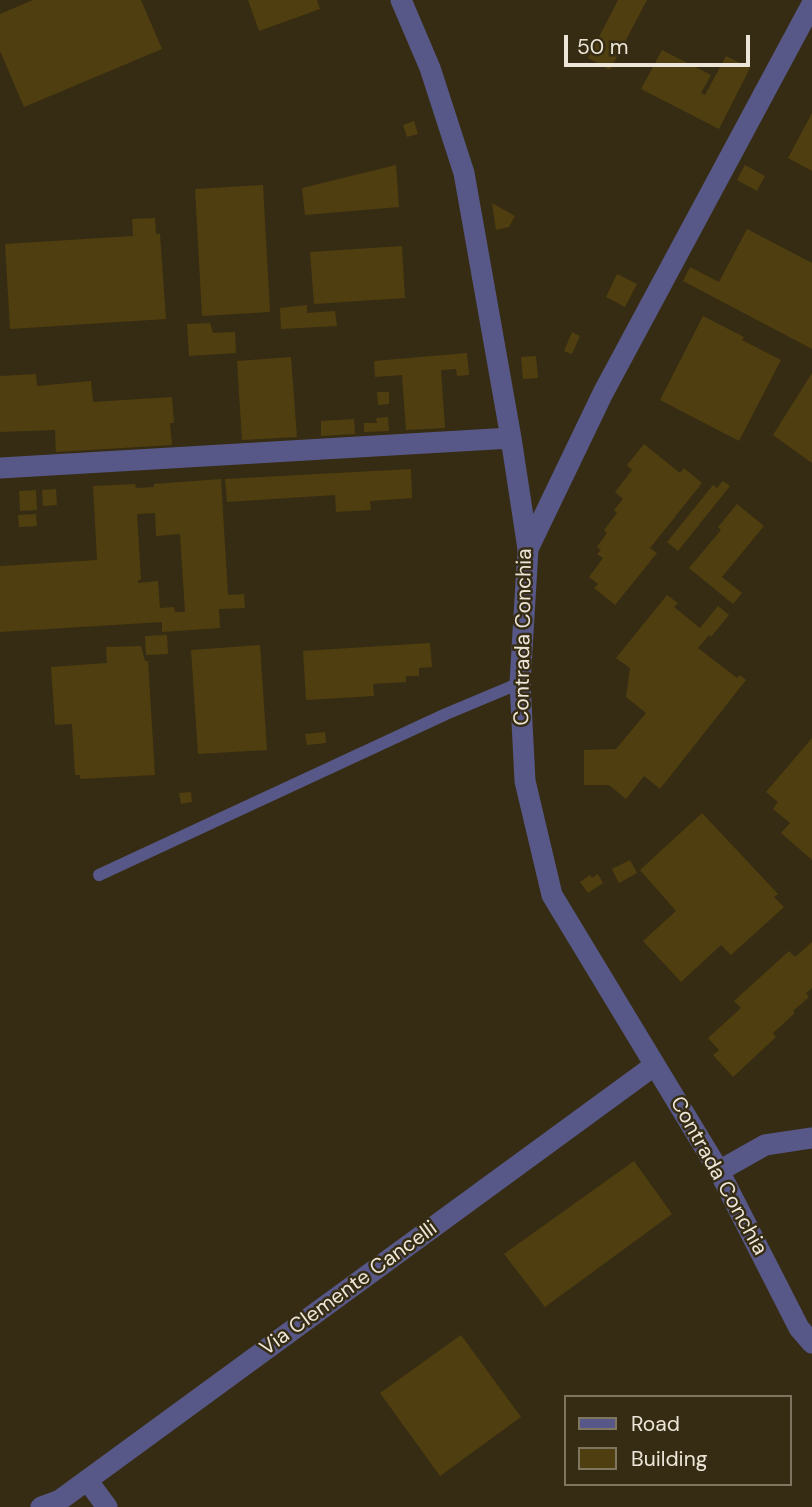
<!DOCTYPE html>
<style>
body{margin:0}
#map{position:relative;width:812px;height:1507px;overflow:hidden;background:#362c13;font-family:"DM Sans",sans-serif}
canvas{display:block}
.legend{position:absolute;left:564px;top:1395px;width:228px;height:91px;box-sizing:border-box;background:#362c13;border:2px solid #7f7662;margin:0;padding:9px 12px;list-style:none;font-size:21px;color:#ede6d8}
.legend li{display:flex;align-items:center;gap:14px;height:35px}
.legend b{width:35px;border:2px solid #7f7662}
.scale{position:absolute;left:564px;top:35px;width:186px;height:32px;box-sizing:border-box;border:4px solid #ede6d8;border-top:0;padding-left:9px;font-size:21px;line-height:24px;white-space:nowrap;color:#ede6d8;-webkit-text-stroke:5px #362c13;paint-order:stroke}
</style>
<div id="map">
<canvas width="812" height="1507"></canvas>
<ul class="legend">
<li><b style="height:9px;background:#575888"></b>Road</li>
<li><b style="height:19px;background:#4f3e0f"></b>Building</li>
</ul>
<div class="scale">50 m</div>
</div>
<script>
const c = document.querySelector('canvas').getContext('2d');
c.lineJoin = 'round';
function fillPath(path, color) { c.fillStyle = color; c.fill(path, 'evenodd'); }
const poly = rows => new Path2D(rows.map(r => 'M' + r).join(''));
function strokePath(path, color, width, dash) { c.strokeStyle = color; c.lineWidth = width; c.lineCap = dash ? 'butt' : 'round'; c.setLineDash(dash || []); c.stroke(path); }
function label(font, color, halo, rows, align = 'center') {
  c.font = font + ' "DM Sans",sans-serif'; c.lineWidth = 5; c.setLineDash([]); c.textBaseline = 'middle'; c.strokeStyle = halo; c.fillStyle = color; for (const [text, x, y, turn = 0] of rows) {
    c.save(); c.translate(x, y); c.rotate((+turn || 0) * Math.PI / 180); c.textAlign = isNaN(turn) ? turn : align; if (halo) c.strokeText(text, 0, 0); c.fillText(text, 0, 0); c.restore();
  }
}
const building = poly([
 [33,0,141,0,162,49,24,107,0,51,0,14],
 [248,0,317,0,320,9,259,31],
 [618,0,647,0,610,70,588,58],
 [662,50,711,75,701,93,705,95,726,56,750,68,719,129,641,89],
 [812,113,812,171,788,158],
 [414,121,418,134,407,137,403,125],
 [396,165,399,207,305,215,302,188],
 [745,165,765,176,757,191,737,180],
 [263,185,270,312,202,316,195,189],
 [492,203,515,216,509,227,496,230],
 [155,218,156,234,160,234,166,319,10,329,5,244,133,236,132,219],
 [747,229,812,263,812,349,683,281,690,267,719,282],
 [402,246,405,298,314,304,310,252],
 [617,274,637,284,625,307,606,297],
 [307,305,307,313,335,311,337,326,281,329,280,308],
 [703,316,744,337,742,340,781,360,739,441,660,400],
 [210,323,213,333,235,332,236,353,189,356,187,324],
 [572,332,580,336,572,354,564,351],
 [467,353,469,375,457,376,456,369,441,370,445,428,406,430,402,375,375,377,374,361],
 [536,356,538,378,523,379,521,357],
 [291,357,297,437,242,440,237,361],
 [812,373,812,463,773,435],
 [36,374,37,386,91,381,93,402,172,397,174,423,170,423,172,445,56,452,55,430,0,432,0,376],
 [377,392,389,392,389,404,378,405],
 [388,417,389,431,364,432,364,423,377,423,376,418],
 [354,419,355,434,321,436,321,421],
 [644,444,680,473,684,468,702,483,650,548,657,553,615,605,594,588,598,584,589,577,603,558,597,554,601,550,597,547,607,533,604,530,617,513,614,510,623,499,615,492,632,470,627,465],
 [411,469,412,498,370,501,371,510,336,512,335,495,227,502,225,479],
 [221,479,228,595,244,594,245,608,219,609,220,628,162,632,162,622,0,632,0,566,97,560,93,486,135,484,136,488,154,487,154,484],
 [155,513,156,536,180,534,185,612,175,612,174,607,160,608,158,581,138,583,138,580,141,580,137,514],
 [723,481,730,486,678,551,667,542,713,485,717,488],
 [56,489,57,505,43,506,42,490],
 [36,490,37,510,20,511,19,491],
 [737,504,764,526,722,577,742,593,733,604,689,568,721,530,718,527],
 [36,514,37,526,19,527,18,515],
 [667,595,678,603,674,607,700,628,718,606,729,615,711,637,709,635,698,648,737,678,740,675,746,680,660,789,644,776,626,799,609,785,584,785,584,750,616,749,646,713,626,697,630,668,616,658],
 [167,635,168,654,146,655,145,636],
 [430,643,432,667,419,668,419,676,406,676,406,682,373,684,374,696,306,700,303,651],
 [260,645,267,750,198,754,191,650],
 [141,646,145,661,148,661,155,775,80,779,80,775,75,775,72,724,55,725,51,667,107,663,106,647],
 [325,732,326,743,307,745,305,734],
 [812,738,812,860,781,833,790,823,773,809,778,802,766,792],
 [191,792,192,802,181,804,179,793],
 [702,813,778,894,774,897,784,907,731,955,721,945,681,982,643,941,676,911,640,870],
 [630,860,637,873,619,883,612,869],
 [598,874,603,883,588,893,580,882,590,875,592,878],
 [812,942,812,988,806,993,809,997,793,1011,795,1013,773,1033,776,1037,733,1077,713,1055,719,1050,708,1038,741,1008,734,1001,789,951,795,957],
 [634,1161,672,1214,545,1307,504,1254],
 [461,1335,521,1417,440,1476,380,1393]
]);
const lane = poly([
 [99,875,446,714,520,683]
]);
const street = poly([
 [401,0,430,68,464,173,511,438,528,549,520,683,525,781,552,895,719,1171,799,1328,812,1343],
 [0,468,511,438],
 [528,549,603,393,812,4],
 [719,1171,765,1145,812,1138],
 [87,1480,107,1507],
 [41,1507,60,1500,655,1065]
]);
const streetNames = [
 ["Contrada Conchia",524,637,-89],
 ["Contrada Conchia",718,1176,61],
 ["Via Clemente Cancelli",349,1289,-36]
];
fillPath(building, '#4f3e0f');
strokePath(lane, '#575888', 12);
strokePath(street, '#575888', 21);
label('21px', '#ede6d8', '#362c13', streetNames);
</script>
